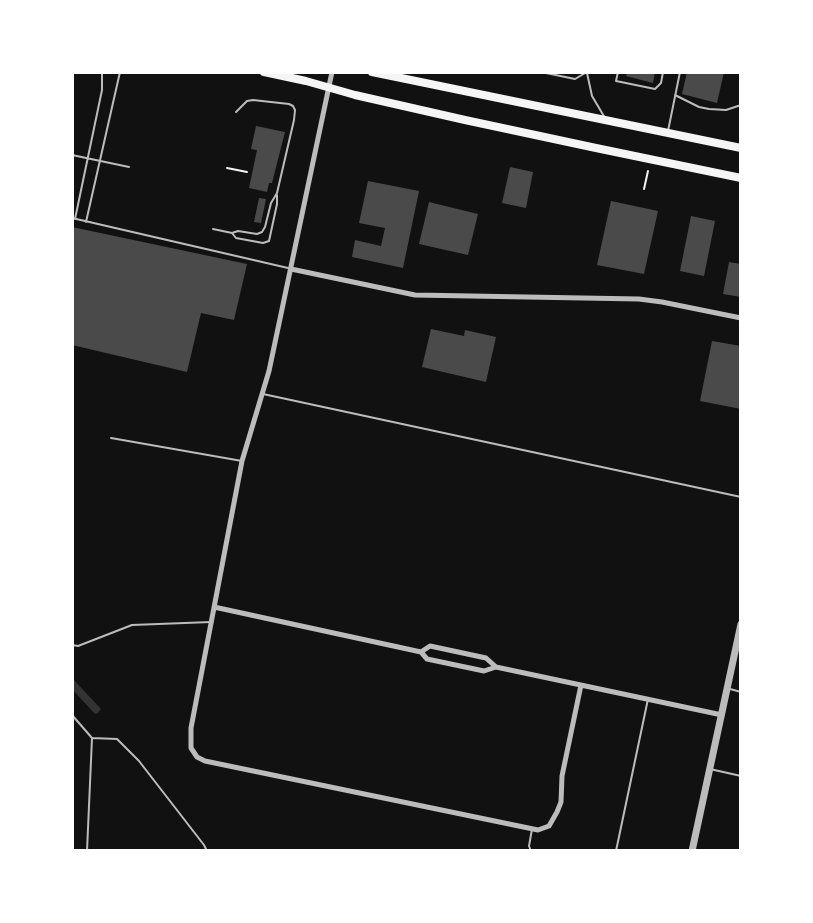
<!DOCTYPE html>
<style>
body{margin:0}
#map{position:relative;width:813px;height:923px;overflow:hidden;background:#111;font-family:Merriweather,serif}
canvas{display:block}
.frame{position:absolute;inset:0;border:74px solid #fff;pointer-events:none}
</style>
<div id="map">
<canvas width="813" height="923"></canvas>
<div class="frame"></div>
</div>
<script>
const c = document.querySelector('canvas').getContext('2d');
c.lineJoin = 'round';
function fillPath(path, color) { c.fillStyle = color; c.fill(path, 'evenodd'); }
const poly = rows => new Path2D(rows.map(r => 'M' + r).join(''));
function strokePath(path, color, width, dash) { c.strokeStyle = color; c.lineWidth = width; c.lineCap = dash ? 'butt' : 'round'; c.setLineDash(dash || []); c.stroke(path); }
const water = poly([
 [72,678,101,709,98,713,95,714,72,689]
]);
const building = poly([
 [628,72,655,72,653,83,626,76],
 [687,72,724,72,717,103,682,94],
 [256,126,285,132,272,183,269,183,267,192,249,188,257,150,251,149],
 [510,167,533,172,526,208,502,203],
 [368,181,419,191,403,268,352,257,355,240,381,246,385,228,359,223],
 [259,198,266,199,261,223,254,222],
 [611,201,658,211,644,274,597,265],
 [429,202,478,214,468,255,419,244],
 [691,216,715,221,704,276,680,271],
 [72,227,247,264,234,320,201,313,187,372,72,345],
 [729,262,741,264,741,297,723,294],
 [431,329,464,336,465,330,496,337,486,382,422,367],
 [712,341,741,346,741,409,700,401]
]);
const path = poly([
 [227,168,247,172],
 [644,189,648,171]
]);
const service = poly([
 [541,72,575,79,587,72],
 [618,72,616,81,655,89,661,83,663,72],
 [587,73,592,96,605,118],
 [675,95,699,107,709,109,726,110,741,105],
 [741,98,741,103],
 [668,131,680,72],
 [72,155,129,167],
 [72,218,288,268],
 [75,219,102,90,102,72],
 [86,222,120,72],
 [213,229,232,233,238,231,257,234,262,232,265,227,271,203,277,193,294,120,295,110,293,106,289,104,253,100,247,101,236,112],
 [232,233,236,238,263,243,269,241,277,204,277,195],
 [263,394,741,497],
 [111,438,242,461],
 [72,645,78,646,132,625,211,622],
 [730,689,741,692],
 [72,715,92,738,117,739,139,761,204,845,207,851],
 [710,769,741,776],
 [87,851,92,738],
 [531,851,529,846,532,829],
 [616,851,648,699]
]);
const minor = poly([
 [332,72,269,371,242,461,191,728,191,748,197,757,205,761,538,830,549,826,557,812,561,802,562,776,581,685],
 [291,269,415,295,639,299,662,302,741,318],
 [214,607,421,652,427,659,484,671,496,667],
 [421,652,430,646,486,658,496,667,722,715]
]);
const tertiary = poly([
 [692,851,741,624]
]);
const secondary = poly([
 [264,72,306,81,355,95,465,120,596,148,741,178],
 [372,72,741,148]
]);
fillPath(water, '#333');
fillPath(building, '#4a4a4a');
strokePath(path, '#f5f5f5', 2);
strokePath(service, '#bcbcbc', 2);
strokePath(minor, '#bcbcbc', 5);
strokePath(tertiary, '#bcbcbc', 7);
strokePath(secondary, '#f5f5f5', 8);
</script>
